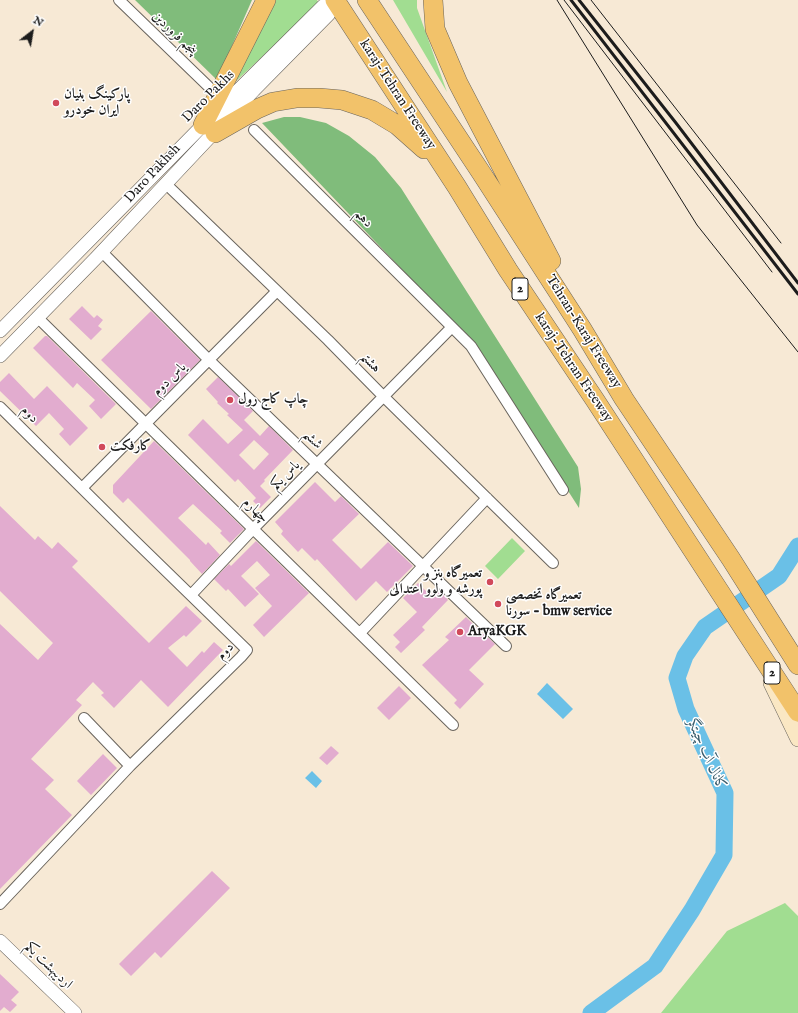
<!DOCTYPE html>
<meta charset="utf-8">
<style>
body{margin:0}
#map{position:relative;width:798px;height:1013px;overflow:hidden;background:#f7e9d5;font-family:"IM FELL English",serif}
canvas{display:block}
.north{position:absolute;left:12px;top:12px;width:40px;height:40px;-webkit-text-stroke:3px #fff;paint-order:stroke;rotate:31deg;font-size:11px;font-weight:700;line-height:16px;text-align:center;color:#1c1c1c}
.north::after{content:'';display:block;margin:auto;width:14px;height:18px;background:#1c1c1c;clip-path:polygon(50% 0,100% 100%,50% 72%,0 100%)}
</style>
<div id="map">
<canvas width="798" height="1013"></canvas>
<div class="north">N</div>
</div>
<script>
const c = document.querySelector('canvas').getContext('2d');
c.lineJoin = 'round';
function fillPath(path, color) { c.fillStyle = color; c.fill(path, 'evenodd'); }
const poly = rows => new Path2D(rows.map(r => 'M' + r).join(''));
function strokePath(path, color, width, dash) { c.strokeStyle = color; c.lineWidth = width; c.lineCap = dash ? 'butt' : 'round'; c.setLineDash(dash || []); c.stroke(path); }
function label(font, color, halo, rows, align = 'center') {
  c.font = font + ' "IM FELL English",Amiri,serif'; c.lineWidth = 3; c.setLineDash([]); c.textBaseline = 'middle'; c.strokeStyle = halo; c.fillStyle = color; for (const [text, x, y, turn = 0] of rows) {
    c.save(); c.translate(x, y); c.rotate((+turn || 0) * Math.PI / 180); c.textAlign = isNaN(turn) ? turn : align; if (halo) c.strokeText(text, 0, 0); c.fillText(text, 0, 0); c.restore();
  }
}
const green = poly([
 [271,0,317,0,319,4,235,82],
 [393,0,417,0,417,8,447,92],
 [512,538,525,551,498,579,485,566],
 [785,903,798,916,798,1013,661,1013,727,931]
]);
const forest = poly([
 [135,0,252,0,217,80],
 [284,117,300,117,326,123,349,136,375,157,401,188,578,467,581,489,579,508,531,433,455,325,262,123]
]);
const water = poly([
 [547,683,573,709,563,719,537,694],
 [312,771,322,781,316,788,305,778]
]);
const river = poly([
 [591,1013,655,966,692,910,724,855,725,793,686,709,677,678,685,656,705,627,779,576,798,546]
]);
const building = poly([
 [82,306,94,318,97,315,103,320,98,326,102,329,91,340,69,319],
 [151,311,200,360,151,409,101,360],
 [45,336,47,336,116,404,101,419,89,406,95,400,77,383,73,388,33,348],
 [9,373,34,399,47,386,88,428,70,446,59,434,64,429,49,413,36,426,0,391,0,382],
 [218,377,253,411,244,420,260,436,269,426,293,450,264,480,265,481,260,486,271,497,260,508,253,501,256,498,238,479,235,482,188,435,203,419,228,444,243,430,227,415,229,414,217,403,218,402,206,389],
 [254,440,269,454,254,470,239,455],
 [154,441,244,529,230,543,220,533,222,531,193,504,178,518,206,545,208,542,220,555,202,574,190,561,190,560,128,498,123,503,113,493,113,485],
 [315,482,335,502,341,496,359,514,332,540,361,569,388,542,413,566,387,592,376,581,356,601,317,559,315,561,302,548,298,552,281,534,283,531,275,522],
 [0,506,35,540,38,536,52,549,58,542,78,561,72,567,149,643,186,606,202,621,186,637,184,635,168,648,187,667,202,651,204,653,214,642,223,650,168,707,141,680,114,708,101,695,104,693,93,682,76,700,82,705,31,759,54,780,45,789,72,815,0,889,0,624,38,660,53,643,0,591],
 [256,541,309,593,264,637,253,625,272,606,255,588,270,575,257,561,241,576,259,594,245,607,228,589,226,591,214,579,229,564,231,566],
 [418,583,430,595,437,588,448,600,422,627,425,630,401,653,395,647,400,642,393,635,417,612,403,598],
 [466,617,483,634,484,634,495,644,469,670,484,684,460,709,454,703,457,700,422,665,449,640,445,637],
 [399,686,411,698,389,720,377,708],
 [331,746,339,753,327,765,319,758],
 [103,754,117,768,91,795,77,781],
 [212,871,230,888,161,958,155,952,131,976,119,964],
 [0,974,19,992,11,1000,17,1005,10,1012,4,1007,0,1011]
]);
const minor = poly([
 [119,0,210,88],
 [254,130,471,346,563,490],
 [166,184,328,340,383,396,553,563],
 [102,252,209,360,506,646],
 [37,317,453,725],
 [0,407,131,537,247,650,241,657,130,766,0,904],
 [82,488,277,291],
 [191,595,253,529,452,327],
 [360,633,487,498],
 [84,718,130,766]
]);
const tertiary = poly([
 [0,331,203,125,323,6],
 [0,356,96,258,254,90,329,14],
 [0,941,75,1013]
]);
const secondary = poly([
 [771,683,798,739]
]);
const motorway = poly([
 [335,0,457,187,508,270,595,400,798,712],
 [367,0,482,174,582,329,624,399,731,559,798,665],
 [433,0,435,29,458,83,551,261],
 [203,125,266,0],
 [215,133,257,109,273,102,297,98,319,98,342,100,372,110,397,125,424,149]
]);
const tram = poly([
 [557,0,697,225,798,352],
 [564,0,772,272],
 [591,0,781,243]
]);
const rail = poly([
 [571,0,798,294],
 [579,0,676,123,798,283]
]);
const markers = [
 [56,103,4,"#d1495b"],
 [230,400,4,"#d1495b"],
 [102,447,4,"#d1495b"],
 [490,582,4,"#d1495b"],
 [498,604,4,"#d1495b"],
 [460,632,4,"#d1495b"]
];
const shields = [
 [520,289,16],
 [772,673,16]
];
const shieldNames = [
 ["2",520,289],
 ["2",772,673]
];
const streetNames = [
 ["پنجم فروردین",174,34,44],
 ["karaj-Tehran Freeway",397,95,57],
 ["Daro Pakhs",209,97,-45],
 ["Daro Pakhsh",153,174,-47],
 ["دهم",363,219,45],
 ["Tehran-Karaj Freeway",583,332,58],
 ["هشتم",370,363,46],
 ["karaj-Tehran Freeway",573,368,56],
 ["یاس دوم",170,380,-45],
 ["دوم",29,415,45],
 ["ششم",312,440,44],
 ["یاس یکم",286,476,-45],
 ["چهارم",255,511,44],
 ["دوم",226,652,-48],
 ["اردیبهشت یکم",48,966,44]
];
const poiNames = [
 ["پارکینگ بنیان",64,95],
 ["ایران خودرو",64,111],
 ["چاپ کاج رول",238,400],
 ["کارفکت",110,447],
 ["تعمیرگاه بنز و",482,574,"right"],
 ["پورشه و ولوو اعتدالی",482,590,"right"],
 ["تعمیرگاه تخصصی",506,596],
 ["سورنا - bmw service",506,612],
 ["AryaKGK",468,632]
];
const waterNames = [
 ["کانال آب چیتگر",706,755,66]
];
fillPath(green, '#a1dd91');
fillPath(forest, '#80bc7b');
fillPath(water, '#6ac0e7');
strokePath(river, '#6ac0e7', 17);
fillPath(building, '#e2accf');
strokePath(minor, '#69645d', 12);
strokePath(tertiary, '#69645d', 14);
strokePath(secondary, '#69645d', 16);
strokePath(motorway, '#69645d', 20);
strokePath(minor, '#fff', 10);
strokePath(tertiary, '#fff', 13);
strokePath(secondary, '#fae7c3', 15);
strokePath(motorway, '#f2c26a', 19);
strokePath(tram, '#1c1c1c', 1);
strokePath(rail, '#1c1c1c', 3);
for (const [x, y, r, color] of markers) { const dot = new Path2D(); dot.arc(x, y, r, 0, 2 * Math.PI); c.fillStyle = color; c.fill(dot); strokePath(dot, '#fff', 1.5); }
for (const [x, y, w] of shields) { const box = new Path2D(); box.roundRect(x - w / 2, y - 11, w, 22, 3); c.fillStyle = '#fff'; c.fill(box); strokePath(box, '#1c1c1c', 1); }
label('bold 13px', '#1c1c1c', null, shieldNames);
label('14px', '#1c1c1c', '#fff', streetNames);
label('bold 14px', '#1c1c1c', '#fff', poiNames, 'left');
label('italic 15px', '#3b5e6d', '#fff', waterNames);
</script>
